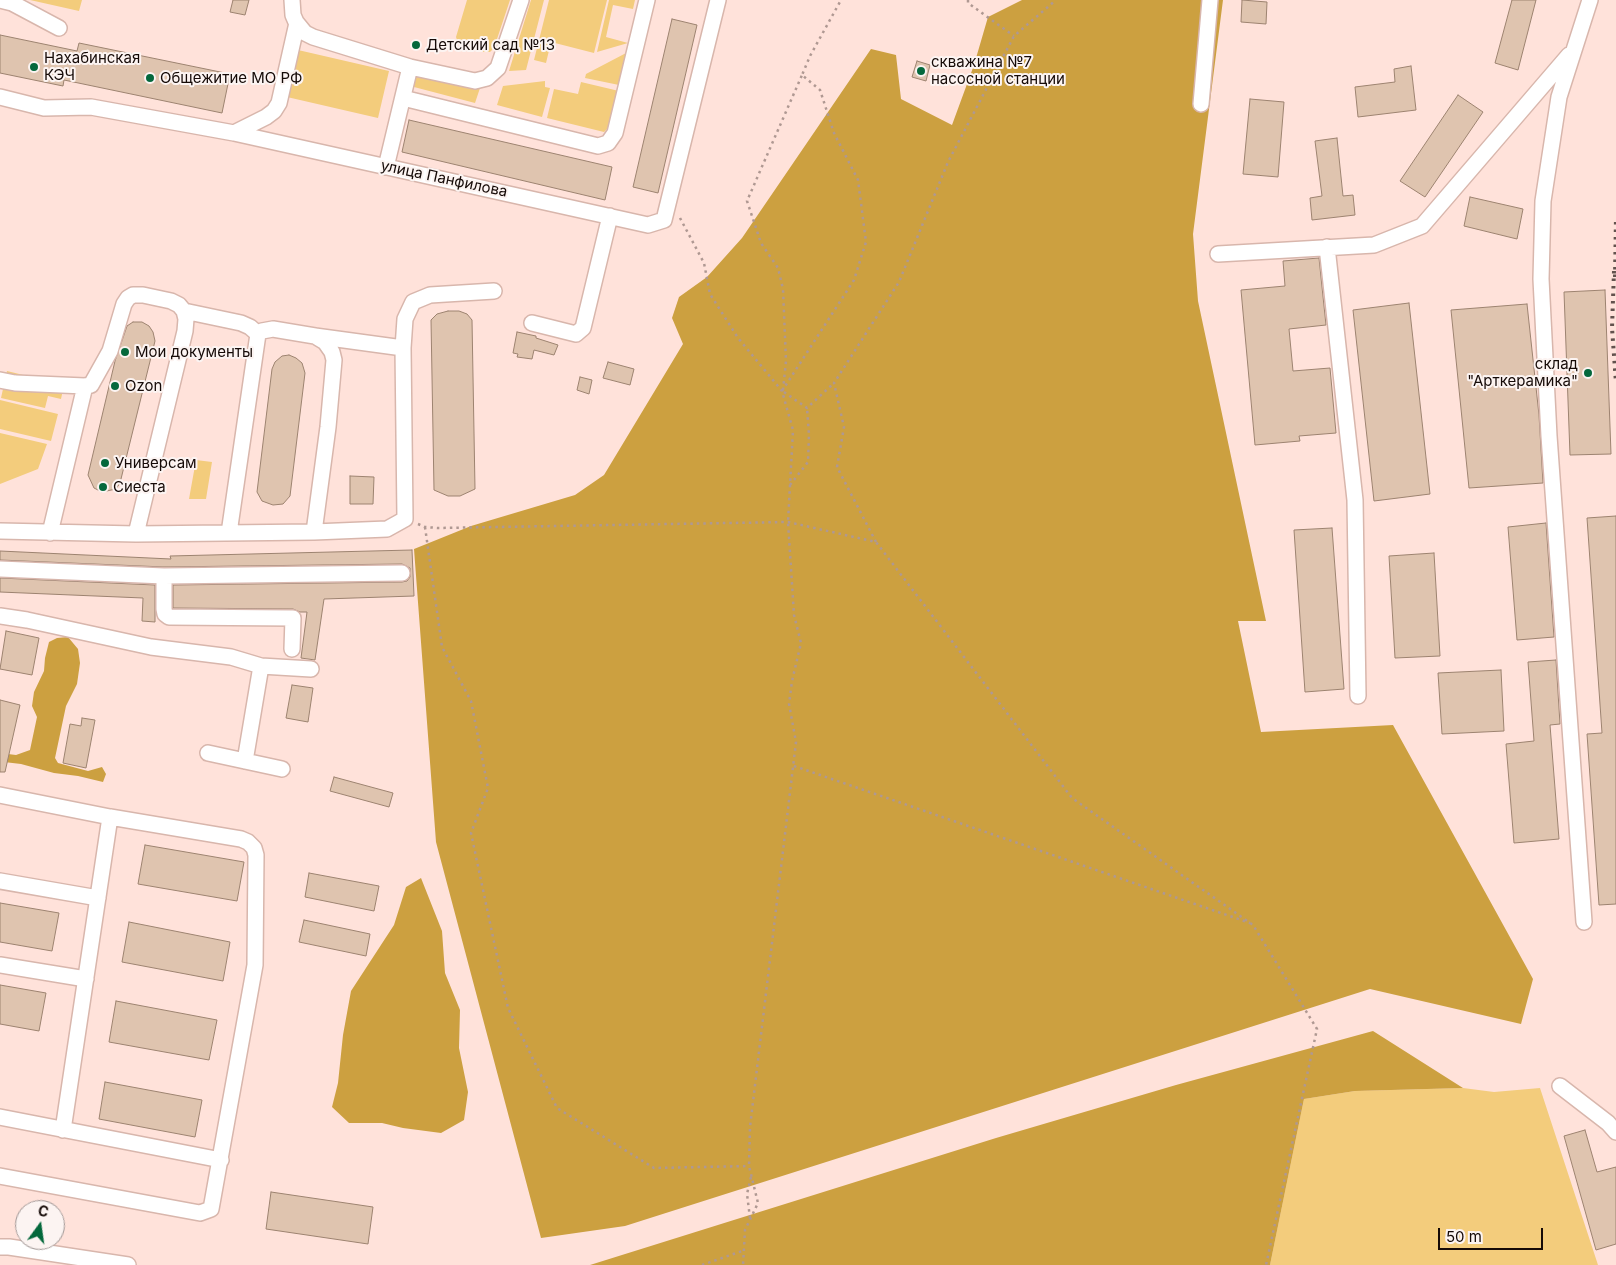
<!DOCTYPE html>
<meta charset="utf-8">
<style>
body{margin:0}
#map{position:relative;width:1616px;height:1265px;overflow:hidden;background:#ffe2da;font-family:Inter,sans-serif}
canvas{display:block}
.north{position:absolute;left:15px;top:1200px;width:50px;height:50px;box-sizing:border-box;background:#fcf4f2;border:1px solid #a09694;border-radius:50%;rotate:14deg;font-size:14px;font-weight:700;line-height:20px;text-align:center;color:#150a07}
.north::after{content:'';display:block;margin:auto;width:18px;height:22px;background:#04683c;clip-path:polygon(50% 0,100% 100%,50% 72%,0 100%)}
.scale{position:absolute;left:1438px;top:1228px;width:105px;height:22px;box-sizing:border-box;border:2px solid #150a07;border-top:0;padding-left:6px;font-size:15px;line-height:18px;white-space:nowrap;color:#150a07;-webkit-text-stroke:4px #fcf4f2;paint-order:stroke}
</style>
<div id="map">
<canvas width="1616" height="1265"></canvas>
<div class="north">С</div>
<div class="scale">50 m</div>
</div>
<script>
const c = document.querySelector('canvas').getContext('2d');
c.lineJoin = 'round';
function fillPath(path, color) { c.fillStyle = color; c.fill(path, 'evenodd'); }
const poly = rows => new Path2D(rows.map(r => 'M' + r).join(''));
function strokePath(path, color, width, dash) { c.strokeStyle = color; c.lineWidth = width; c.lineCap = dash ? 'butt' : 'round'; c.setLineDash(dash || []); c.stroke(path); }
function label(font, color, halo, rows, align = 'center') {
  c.font = font + ' Inter,sans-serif'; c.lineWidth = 4; c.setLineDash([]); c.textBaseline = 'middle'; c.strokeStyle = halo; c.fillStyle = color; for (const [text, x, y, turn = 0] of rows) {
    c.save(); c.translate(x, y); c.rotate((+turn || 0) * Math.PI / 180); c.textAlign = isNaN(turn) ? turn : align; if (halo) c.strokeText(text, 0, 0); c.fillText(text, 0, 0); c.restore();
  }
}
const green = poly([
 [30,0,82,0,79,11],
 [467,0,510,0,494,48,490,52,484,52,458,43,456,37],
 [531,0,544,0,526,70,509,71],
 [549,0,607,0,594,53,551,42,546,63,534,60],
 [609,0,635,0,633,9,613,5,606,37,628,43,597,52],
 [298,50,389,71,378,118,287,97],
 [628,52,619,85,585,78,586,74],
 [418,73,480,88,475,103,414,87,415,75],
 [545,81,545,87,550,88,542,117,497,105,503,86],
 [581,82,619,91,609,127,604,132,547,118,554,89,578,94],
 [7,371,64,385,61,399,48,396,45,408,1,398],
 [0,400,58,414,51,441,0,429],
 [0,433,47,444,38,469,0,484],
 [196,460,212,462,206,499,189,499],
 [1463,1088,1494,1092,1540,1088,1598,1265,1270,1265,1304,1099,1355,1091]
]);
const forest = poly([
 [1022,0,1223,0,1193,234,1198,301,1266,621,1238,621,1261,732,1393,725,1533,979,1521,1024,1370,989,625,1226,541,1238,436,842,414,549,471,526,575,495,604,475,683,344,672,318,679,297,707,277,742,238,871,49,896,55,901,99,952,125,974,65,988,17],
 [68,637,78,649,80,663,77,684,66,706,55,758,58,763,88,771,102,767,106,774,103,782,78,776,54,773,21,764,4,762,0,753,16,755,30,750,37,717,32,706,34,692,44,671,45,658,49,642,57,638],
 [421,878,442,931,445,973,460,1010,459,1048,468,1092,464,1120,441,1133,403,1128,382,1123,349,1123,332,1107,338,1083,343,1035,351,991,394,925,406,887],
 [1373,1031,1463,1088,1355,1091,1304,1099,1270,1265,590,1265,996,1138,1176,1085]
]);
const building = poly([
 [233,0,249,0,245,15,230,12,233,0],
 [1242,0,1267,2,1266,24,1241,22,1242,0],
 [1512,0,1536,0,1518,70,1495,63,1512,0],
 [672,19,697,25,658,193,633,187,672,19],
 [0,35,77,51,79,43,230,74,222,113,64,80,63,86,0,73,0,35],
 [917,61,930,65,926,81,912,77,917,61],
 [1411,66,1416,110,1358,117,1355,87,1395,82,1394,69,1411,66],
 [1458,95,1483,112,1425,197,1400,181,1458,95],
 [1250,99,1284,102,1278,177,1243,174,1250,99],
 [409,120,612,167,605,200,402,152,409,120],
 [1337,138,1343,196,1353,195,1355,215,1312,220,1310,198,1322,196,1315,141,1337,138],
 [1470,197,1523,209,1517,239,1464,226,1470,197],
 [1319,258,1326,325,1289,329,1293,371,1330,368,1336,433,1299,436,1300,441,1255,445,1241,290,1285,286,1283,261,1319,258],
 [1605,290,1611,454,1570,455,1564,292,1605,290],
 [1409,303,1430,494,1374,501,1353,310,1409,303],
 [1527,304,1539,415,1543,483,1469,488,1451,310,1527,304],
 [448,311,459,311,467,314,472,320,475,489,460,496,448,496,434,490,431,320,437,314,448,311],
 [133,322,142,322,149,326,153,332,155,341,120,483,116,489,102,492,94,488,88,475,115,361,127,326,133,322],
 [517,332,536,336,536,338,558,345,554,355,534,350,532,359,517,357,518,354,513,353,517,332],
 [289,355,296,358,302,363,305,373,290,496,283,504,273,505,262,501,257,492,272,369,275,362,282,356,289,355],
 [608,362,634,369,630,385,603,378,608,362],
 [580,377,592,380,589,394,577,390,580,377],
 [350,476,374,477,373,504,350,504,350,476],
 [1616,516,1616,904,1599,905,1587,734,1602,733,1587,518,1616,516],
 [1546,523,1554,637,1517,640,1508,527,1546,523],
 [1332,528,1344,689,1305,692,1294,530,1332,528],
 [412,550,414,596,324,599,315,660,301,658,307,612,300,612,293,609,173,608,173,585,402,582,407,581,410,577,410,568,402,564,164,567,0,560,0,551,171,559,170,556,412,550],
 [1434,553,1440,656,1395,658,1389,556,1434,553],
 [0,578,155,585,155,622,142,621,143,598,0,592,0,578],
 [6,631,39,638,32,675,0,669,6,631],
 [1556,660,1560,724,1550,725,1559,839,1514,843,1506,744,1534,741,1528,662,1556,660],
 [1501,670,1504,731,1442,734,1438,673,1501,670],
 [292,685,313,688,308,722,286,718,292,685],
 [0,700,20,705,5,772,0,772,0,700],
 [82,718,95,720,86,768,63,763,70,724,81,726,82,718],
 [334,777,393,793,389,807,330,791,334,777],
 [145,845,244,862,237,901,138,884,145,845],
 [309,873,379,886,374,911,305,897,309,873],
 [0,903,59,913,52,951,0,942,0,903],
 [304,920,370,934,366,956,299,942,304,920],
 [129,922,230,942,223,981,122,962,129,922],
 [0,985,46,993,39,1031,0,1024,0,985],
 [116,1001,217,1020,209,1060,109,1042,116,1001],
 [105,1082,202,1100,195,1137,99,1119,105,1082],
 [1585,1130,1597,1172,1616,1167,1616,1244,1596,1250,1564,1136,1585,1130],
 [271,1192,373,1207,368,1244,266,1229,271,1192]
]);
const path = poly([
 [968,0,968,3,1014,36],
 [680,218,704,263,710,294,738,338,782,391,793,430,788,522,794,615,801,643,792,681,789,704,796,742,750,1127,749,1166,758,1203,745,1230,743,1265],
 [783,390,786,361,783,289,778,268,761,243,747,201,802,75],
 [782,391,854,280,866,242,858,180,834,133,820,90,802,75,810,56,841,0],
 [784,392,807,408,834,383],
 [790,485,808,462,809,435,807,408],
 [418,524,425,527,438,528,788,522,876,542,1072,798,1253,925,1317,1029,1266,1265],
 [425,527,442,647,471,701,488,788,471,833,508,1008,557,1108,654,1168,749,1166],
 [876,542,837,467,844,427,834,383,899,282,948,162,1014,36,1056,0],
 [794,766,1250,923],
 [750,1218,747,1194,751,1177],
 [702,1265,745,1250]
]);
const minor = poly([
 [0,0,12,3,59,28],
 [292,0,293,15,296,22,305,33,313,37,410,67,475,81,487,78,498,68,521,0],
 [0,97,44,108,91,107,234,133,648,225,664,220,718,0],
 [403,98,598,146,608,143,615,133,647,0],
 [1201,104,1210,0],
 [234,133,266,117,274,111,279,103,297,23],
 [386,167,410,67],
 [1327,247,1355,500,1358,696],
 [1218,254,1374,245,1422,226,1569,55],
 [184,311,241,323,250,327,258,334,262,331,273,329,315,336,325,342,332,352,334,360,328,427,314,532],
 [532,323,576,334,583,328,610,216],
 [403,348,405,319,413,302,430,295,494,291],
 [0,380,15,383,85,386,91,385,110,351,124,304,128,298,133,295,143,295,171,301,179,305,184,311,186,319,185,331,136,534],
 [0,531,136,534,314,532,387,529,405,519,403,348,315,336],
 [50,533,85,386],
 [229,533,258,334],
 [0,569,164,576,402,573],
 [164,576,164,609,165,614,169,617,293,618,292,649],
 [0,616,27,620,151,647,231,657,261,666],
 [208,753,282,769],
 [245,761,261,666,311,669],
 [0,795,110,817,241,839,248,842,254,848,256,855,255,965,211,1209,200,1213,0,1176],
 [0,881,98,898],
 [1584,922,1549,436,1541,279,1543,201,1559,97,1590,0],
 [0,965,86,979],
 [1560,1086,1608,1123,1616,1132],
 [0,1117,221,1160],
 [63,1130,110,817],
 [0,1247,9,1247,128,1265]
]);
const rail = poly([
 [1614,271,1612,328,1616,383],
 [1615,277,1616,217]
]);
const markers = [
 [416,45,5,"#04683c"],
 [34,67,5,"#04683c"],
 [921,71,5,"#04683c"],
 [150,78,5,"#04683c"],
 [125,352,5,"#04683c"],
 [1588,373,5,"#04683c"],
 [115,386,5,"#04683c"],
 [105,463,5,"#04683c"],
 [103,487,5,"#04683c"]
];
const poiNames = [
 ["Детский сад №13",426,45],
 ["Нахабинская",44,58],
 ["КЭЧ",44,75],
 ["скважина №7",931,62],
 ["насосной станции",931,79],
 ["Общежитие МО РФ",160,78],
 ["Мои документы",135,352],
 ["склад",1578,364,"right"],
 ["\"Арткерамика\"",1578,381,"right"],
 ["Ozon",125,386],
 ["Универсам",115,463],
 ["Сиеста",113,487]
];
const streetNames = [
 ["улица Панфилова",444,179,12]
];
fillPath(green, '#f3cc7c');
fillPath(forest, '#cca040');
fillPath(building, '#dfc4af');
strokePath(building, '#9d8370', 1);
strokePath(minor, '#d8b6ac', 18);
strokePath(path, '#af9892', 2.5, [2.5, 4]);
strokePath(minor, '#fff', 15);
strokePath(rail, '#63524e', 4, [2.5, 5]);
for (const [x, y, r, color] of markers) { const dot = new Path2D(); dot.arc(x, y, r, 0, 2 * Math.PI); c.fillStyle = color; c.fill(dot); strokePath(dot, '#fcf4f2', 2); }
label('15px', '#150a07', '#fcf4f2', poiNames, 'left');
label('15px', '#150a07', '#fcf4f2', streetNames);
</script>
